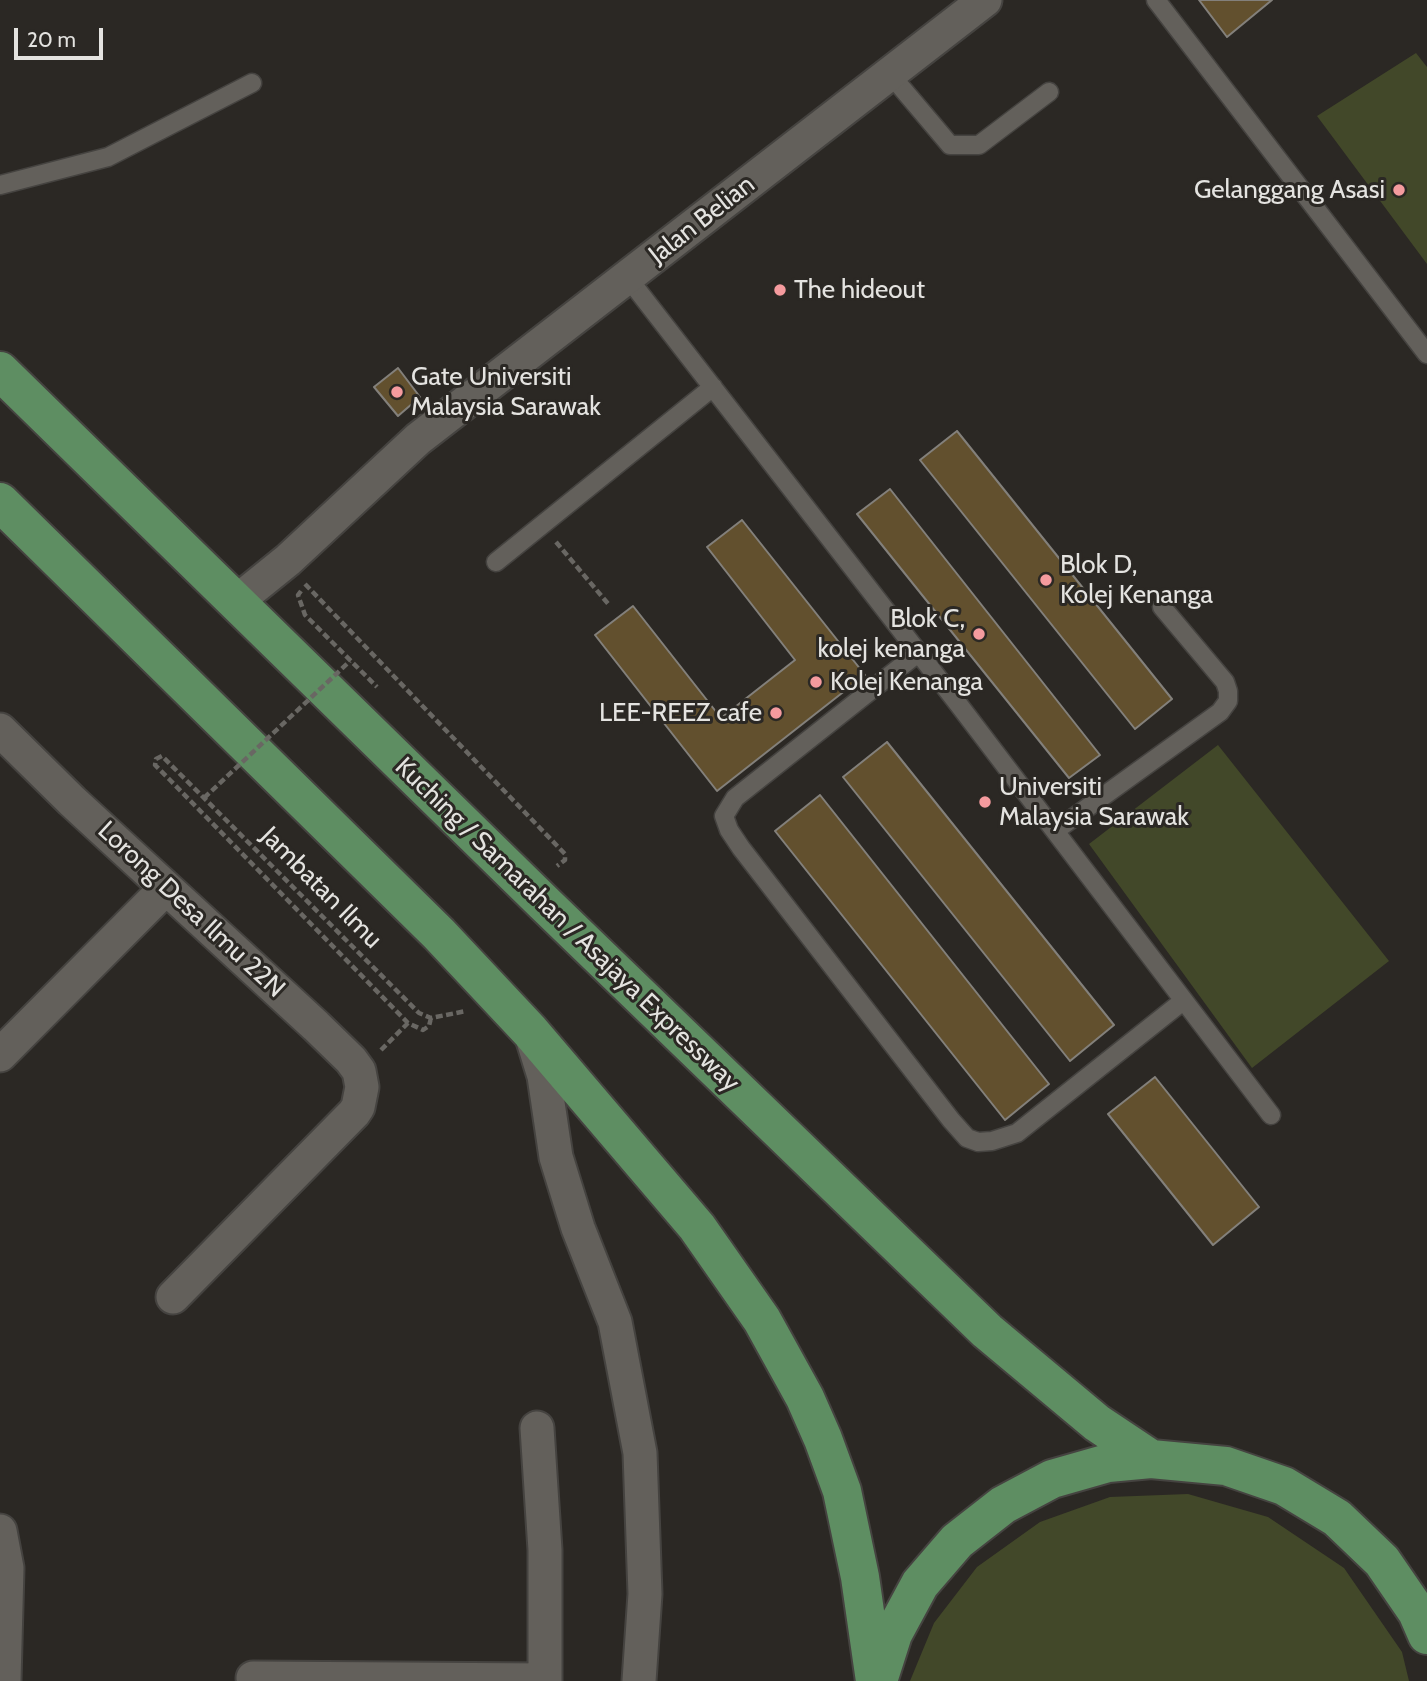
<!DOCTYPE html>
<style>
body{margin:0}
#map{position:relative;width:1427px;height:1681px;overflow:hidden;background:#2b2824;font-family:Cabin,sans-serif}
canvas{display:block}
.scale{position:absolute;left:14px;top:28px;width:89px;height:32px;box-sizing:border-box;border:4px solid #e4e3e0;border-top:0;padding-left:9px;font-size:21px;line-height:24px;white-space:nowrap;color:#e4e3e0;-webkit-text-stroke:5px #2b2824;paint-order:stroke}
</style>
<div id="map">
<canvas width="1427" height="1681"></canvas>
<div class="scale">20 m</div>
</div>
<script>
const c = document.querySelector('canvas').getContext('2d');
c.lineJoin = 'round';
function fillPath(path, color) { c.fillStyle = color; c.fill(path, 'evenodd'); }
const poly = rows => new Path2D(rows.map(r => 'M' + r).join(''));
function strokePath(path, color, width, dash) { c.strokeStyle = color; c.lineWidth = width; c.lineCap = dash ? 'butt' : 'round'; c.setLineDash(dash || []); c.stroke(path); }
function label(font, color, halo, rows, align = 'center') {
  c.font = font + ' Cabin,sans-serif'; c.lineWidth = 6; c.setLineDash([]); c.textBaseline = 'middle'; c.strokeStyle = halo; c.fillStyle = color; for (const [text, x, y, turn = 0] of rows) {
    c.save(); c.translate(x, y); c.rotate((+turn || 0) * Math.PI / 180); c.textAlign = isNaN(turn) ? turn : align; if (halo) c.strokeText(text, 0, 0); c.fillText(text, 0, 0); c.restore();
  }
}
const green = poly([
 [1416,53,1427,67,1427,264,1317,116],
 [1218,745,1389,961,1252,1068,1089,844],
 [1188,1494,1268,1517,1344,1568,1402,1652,1409,1681,910,1681,934,1623,977,1567,1040,1522,1110,1497]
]);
const building = poly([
 [1199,0,1272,0,1227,37,1199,0],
 [398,368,420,397,398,416,374,387,398,368],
 [957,431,1172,699,1135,729,920,460,957,431],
 [890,489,1100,755,1069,778,857,514,890,489],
 [742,520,865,675,717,791,595,635,633,606,721,718,795,660,707,547,742,520],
 [887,742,1114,1025,1070,1061,843,777,887,742],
 [820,795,1049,1084,1005,1120,775,831,820,795],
 [1155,1077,1259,1207,1213,1245,1108,1114,1155,1077]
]);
const path = poly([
 [556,542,610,606],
 [305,584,565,854,565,860,557,866],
 [301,591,298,595,305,615,377,687],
 [431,1018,429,1026,423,1030,408,1023,170,780,155,765,156,759,162,756,419,1013,431,1018,466,1011],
 [381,1050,408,1023]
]);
const service = poly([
 [1156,0,1427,354],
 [890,74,950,145,979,145,1049,92],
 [0,185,108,157,252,83],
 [628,278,959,705,1271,1115],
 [496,562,713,387],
 [918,653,735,798,724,816,729,830,741,848,951,1120,967,1138,978,1142,992,1141,1017,1133,1183,1001],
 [1055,831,1220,712,1228,701,1228,691,1225,682,1162,607]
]);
const minor = poly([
 [236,602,288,560,418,439,985,0],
 [0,730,72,801,316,1026,351,1060,359,1071,362,1087,358,1107,354,1113,173,1297],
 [531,1034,544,1076,556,1157,578,1228,615,1322,640,1453,645,1594,639,1681],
 [0,1055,166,888],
 [537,1428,545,1550,545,1681],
 [0,1531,7,1568,4,1681],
 [253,1678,545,1680]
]);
const trunk = poly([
 [0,371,544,903,987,1331,1097,1423,1151,1459],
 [0,502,439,934,530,1031,697,1227,762,1320,805,1398,823,1439,842,1491,860,1577,875,1681],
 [878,1681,893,1634,920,1584,957,1541,1003,1505,1052,1479,1108,1463,1151,1459,1226,1466,1284,1486,1337,1518,1382,1561,1417,1612,1427,1635]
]);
const pathBridge = poly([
 [204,798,350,661]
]);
const markers = [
 [1399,190,7,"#f59b9e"],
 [780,290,7,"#f59b9e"],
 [397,392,7,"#f59b9e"],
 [1046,580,7,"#f59b9e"],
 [979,634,7,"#f59b9e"],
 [816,682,7,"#f59b9e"],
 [776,713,7,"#f59b9e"],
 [985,802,7,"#f59b9e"]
];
const poiNames = [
 ["Gelanggang Asasi",1385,190,"right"],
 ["The hideout",794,290],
 ["Gate Universiti",411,377],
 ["Malaysia Sarawak",411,407],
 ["Blok D,",1060,565],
 ["Kolej Kenanga",1060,595],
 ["Blok C,",965,619,"right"],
 ["kolej kenanga",965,649,"right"],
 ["Kolej Kenanga",830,682],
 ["LEE-REEZ cafe",762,713,"right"],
 ["Universiti",999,787],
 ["Malaysia Sarawak",999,817]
];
const streetNames = [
 ["Jalan Belian",702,220,-38],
 ["Jambatan Ilmu",321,888,45],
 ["Lorong Desa Ilmu 22N",191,910,43],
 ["Kuching / Samarahan / Asajaya Expressway",567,925,44]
];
fillPath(green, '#424829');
fillPath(building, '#62502e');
strokePath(building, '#83807b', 2);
strokePath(service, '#454340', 21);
strokePath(minor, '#454340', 37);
strokePath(trunk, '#454340', 42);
strokePath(path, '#696763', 4.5, [7, 3.5]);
strokePath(service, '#63605b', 18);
strokePath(minor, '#63605b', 33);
strokePath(trunk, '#5e8e62', 38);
strokePath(pathBridge, '#696763', 4.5, [7, 3.5]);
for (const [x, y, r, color] of markers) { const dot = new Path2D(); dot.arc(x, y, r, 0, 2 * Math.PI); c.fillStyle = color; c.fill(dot); strokePath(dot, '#2b2824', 2.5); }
label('26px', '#e4e3e0', '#2b2824', poiNames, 'left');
label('26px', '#e4e3e0', '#2b2824', streetNames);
</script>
